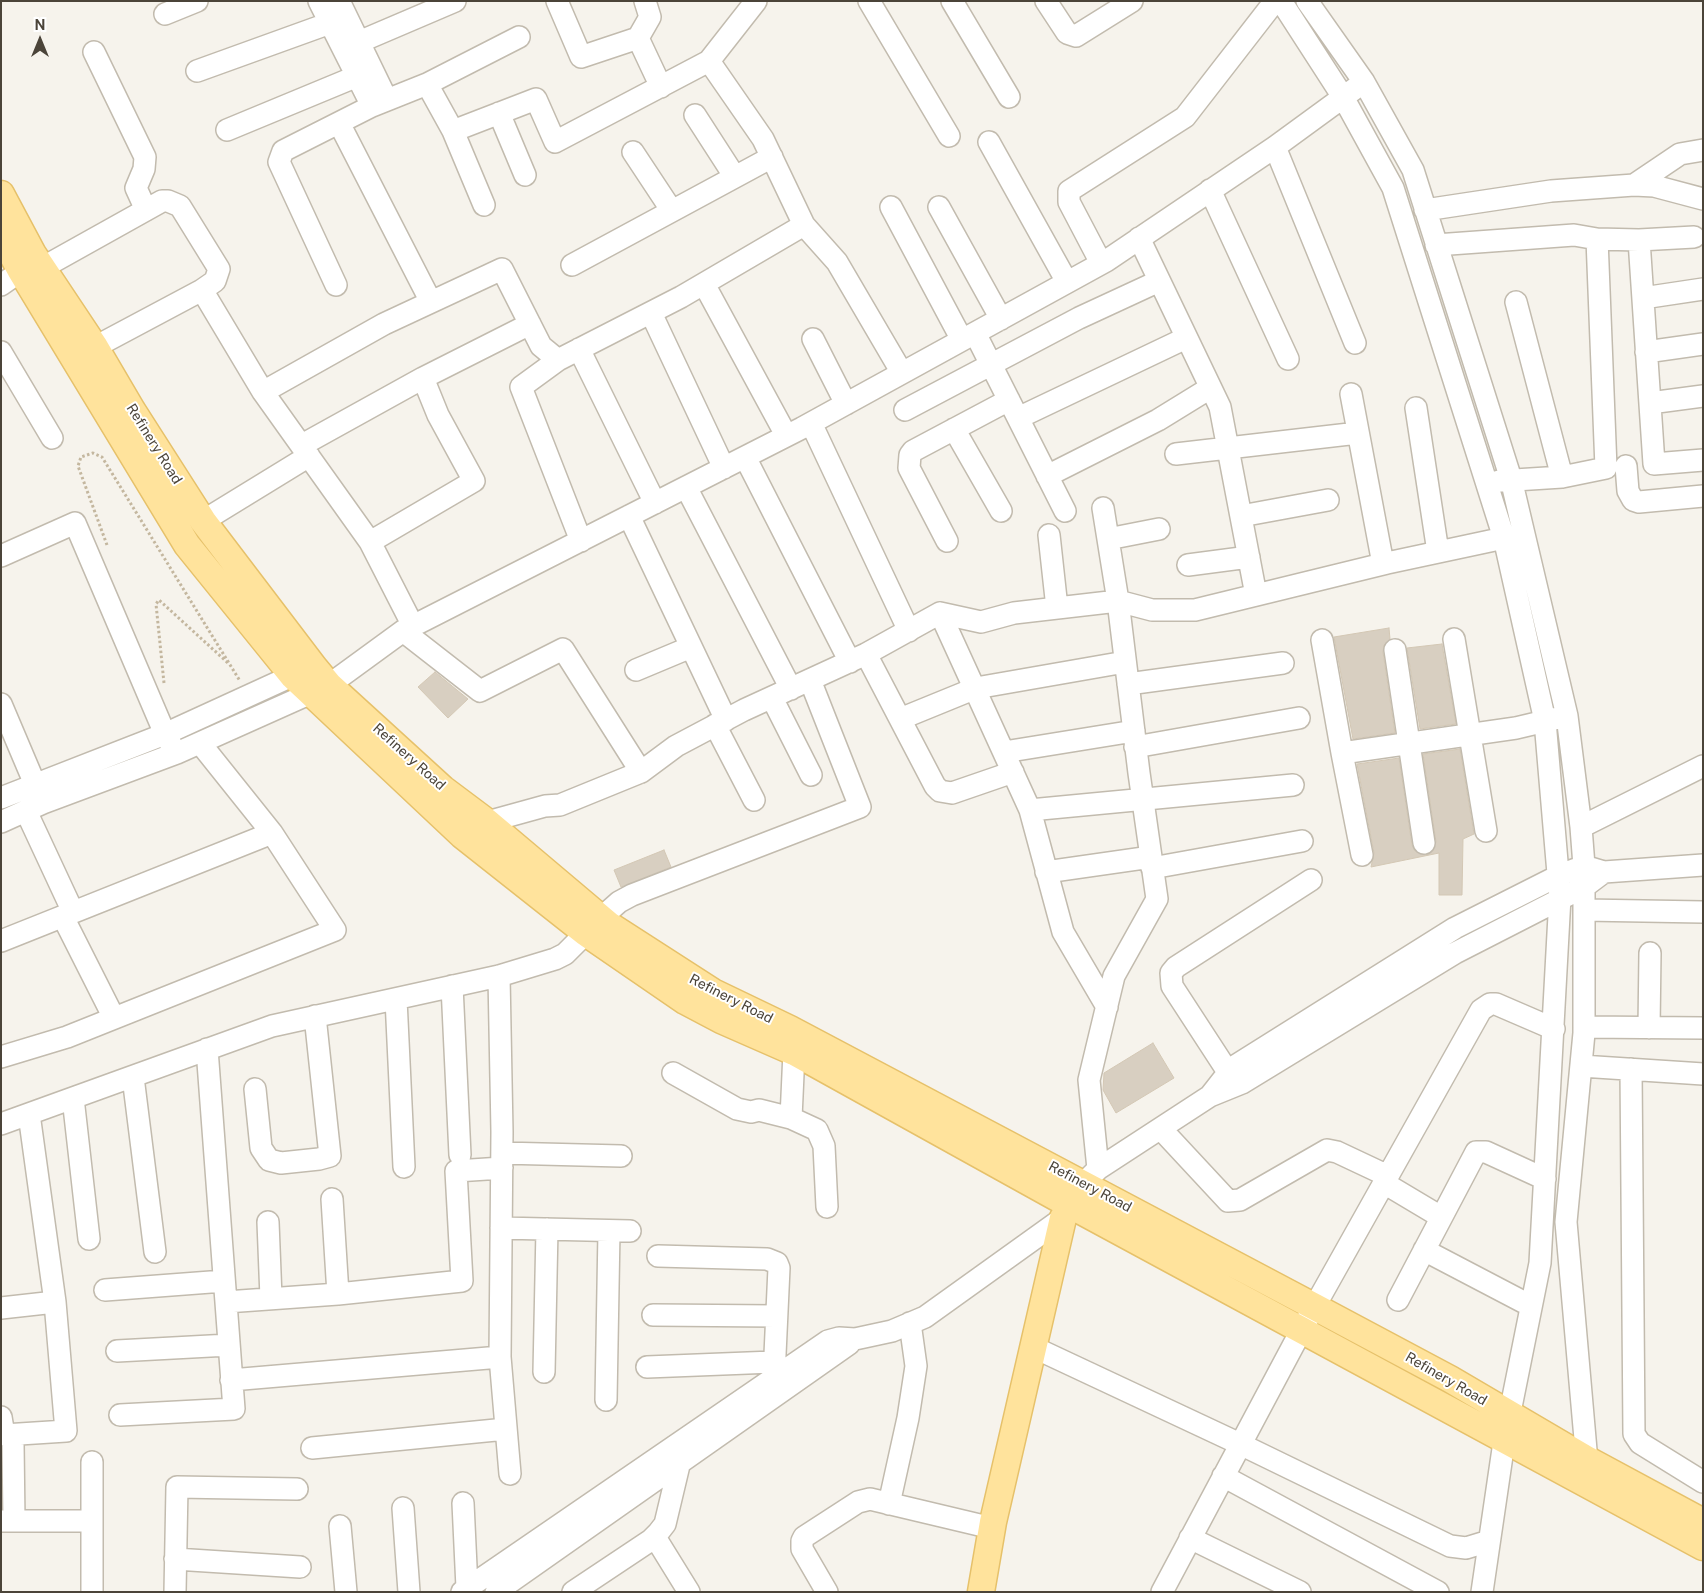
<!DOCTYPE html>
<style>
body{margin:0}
#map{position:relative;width:1704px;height:1593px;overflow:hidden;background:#f6f3ec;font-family:"Public Sans",sans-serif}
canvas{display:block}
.frame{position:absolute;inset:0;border:2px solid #4b4439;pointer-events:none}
.north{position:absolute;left:15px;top:15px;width:50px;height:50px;-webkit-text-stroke:4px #fff;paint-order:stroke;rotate:0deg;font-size:14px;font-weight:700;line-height:20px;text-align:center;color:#4b4439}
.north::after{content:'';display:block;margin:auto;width:18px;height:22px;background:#4b4439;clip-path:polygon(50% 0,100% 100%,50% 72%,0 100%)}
</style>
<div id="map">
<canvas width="1704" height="1593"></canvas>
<div class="frame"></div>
<div class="north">N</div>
</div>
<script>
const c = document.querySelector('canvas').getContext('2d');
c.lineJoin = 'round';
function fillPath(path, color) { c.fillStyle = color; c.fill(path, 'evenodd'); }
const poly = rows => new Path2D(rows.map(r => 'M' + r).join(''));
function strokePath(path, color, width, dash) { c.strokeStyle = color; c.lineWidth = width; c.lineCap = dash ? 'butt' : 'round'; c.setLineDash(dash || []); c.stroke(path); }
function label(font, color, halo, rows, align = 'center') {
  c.font = font + ' "Public Sans",sans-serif'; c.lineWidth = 4; c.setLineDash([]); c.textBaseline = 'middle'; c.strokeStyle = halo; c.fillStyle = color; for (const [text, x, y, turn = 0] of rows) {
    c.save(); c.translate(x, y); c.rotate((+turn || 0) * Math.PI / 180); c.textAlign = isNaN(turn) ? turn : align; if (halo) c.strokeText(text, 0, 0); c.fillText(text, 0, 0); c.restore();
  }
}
const building = poly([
 [1389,628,1390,639,1384,645,1383,652,1395,733,1353,739,1334,637,1389,628],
 [1442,644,1456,724,1420,729,1407,648,1442,644],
 [435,672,468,699,448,718,418,687,435,672],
 [1460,749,1474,834,1463,839,1462,895,1439,895,1439,853,1371,867,1374,853,1357,764,1399,758,1412,845,1415,851,1425,855,1432,852,1436,842,1423,754,1460,749],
 [664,850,671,867,621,887,614,870,664,850],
 [1153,1043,1174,1078,1116,1113,1103,1090,1104,1073,1153,1043]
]);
const path = poly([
 [107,545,78,466,81,457,93,453,102,457,240,681],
 [164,683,156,604,159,600,228,663]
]);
const minor = poly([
 [319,1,372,106],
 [339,1,387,100],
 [557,1,581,57,638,38,661,87],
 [869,1,949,136],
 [952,1,1009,97],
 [1046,1,1067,33,1076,36,1132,1],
 [1281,1,1343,97,1393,188,1504,538,1545,721,1560,897,1540,1263,1504,1442,1482,1592],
 [1307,1,1364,82,1413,170,1511,479,1567,716,1581,827,1584,866,1584,1033,1566,1222,1588,1473],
 [165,14,197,1],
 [638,38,650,17,645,1],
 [359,42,455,1],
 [94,52,145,157,144,169,136,188,146,210],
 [197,71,330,23],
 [427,84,519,37],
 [499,113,525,175],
 [695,115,735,177],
 [339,123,431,302],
 [227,130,355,77],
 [453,131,484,205],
 [989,142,1067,282],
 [1275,147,1355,343],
 [633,152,672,211],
 [1634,185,1680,154,1703,150],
 [1210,190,1288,359],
 [891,207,962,340],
 [939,207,1001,319],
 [1425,210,1551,191,1634,185,1654,186,1703,199],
 [804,225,837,262,902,373],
 [1139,238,1220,407,1256,595],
 [1639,240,1694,237],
 [1436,245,1574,235,1597,239],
 [1101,263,1069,202,1069,191,1185,117,1275,1],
 [572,265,772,157],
 [42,268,162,201,168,201,180,206,219,269,215,281,202,290],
 [704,284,786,435],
 [1,285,34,262],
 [336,285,279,162,283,151,372,106,427,84,453,131,536,99,555,142,709,61],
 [1643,298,1703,289],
 [1516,302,1562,477],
 [651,313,724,468],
 [975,333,1065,511],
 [813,339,846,404],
 [95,347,202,290,263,392,370,542,474,481,438,415,423,378],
 [579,349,655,503],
 [1,352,52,438],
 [1646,352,1703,344],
 [558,360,521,387,581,541],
 [263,392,384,324,502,269,541,346,558,360,681,297,804,225,763,139,709,61,756,1],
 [1351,394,1383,564],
 [1650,403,1703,396],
 [1416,408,1438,552],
 [905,410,1079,318,1159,281],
 [1018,418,1186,338],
 [811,423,909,631],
 [954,429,1001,511],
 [302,445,423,378,530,324],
 [1176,454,1358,433],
 [745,457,850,662],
 [1626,466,1628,491,1633,500,1639,502,1703,496],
 [1047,476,1158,420,1210,388],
 [1499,481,1562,477,1606,468,1597,239,1639,240,1654,464,1703,460],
 [686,487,791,689],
 [629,516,726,720],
 [1241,516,1328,500],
 [203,521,309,456],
 [1049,535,1057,608],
 [1108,539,1159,529],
 [947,541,909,468,910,455,913,451,1009,400],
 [370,542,413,626],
 [1,556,75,523,165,734,172,746],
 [1188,565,1249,557],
 [940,613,1030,810,1063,932,1107,1007],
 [403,631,480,691,563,649,641,772],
 [1454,639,1486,831],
 [1322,640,1342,753,1516,728,1558,718],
 [1395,650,1424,843],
 [866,654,935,786,940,791,952,793,1013,772],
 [636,670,691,647],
 [1128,684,1283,663],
 [772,698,811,775],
 [1,704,40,796],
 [900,719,976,688,1125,662],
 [715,725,754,800],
 [1135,747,1299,718],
 [1004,752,1134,731],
 [1342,753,1362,855],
 [1,798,165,734,307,669],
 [1030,810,1293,785],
 [26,811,73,912],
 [1,822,43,803,177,753,329,685,403,631,802,428,1106,261,1275,147,1364,82],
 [1581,827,1703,766],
 [478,829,487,822,545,806,560,805,641,772,676,746,744,710,866,654,940,613,981,622,1014,613,1118,601,1152,610,1195,610,1387,563,1504,538],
 [1152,868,1302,841],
 [1046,872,1151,857],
 [1584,910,1703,912],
 [63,917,114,1018],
 [1,941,272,833,200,743],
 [499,976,502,1132,500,1357,510,1474],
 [452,986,460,1155],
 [396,999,404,1167],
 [1584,1027,1703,1028],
 [1649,1028,1650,953],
 [794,1052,791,1118,817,1130,824,1146,827,1207],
 [1,1057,67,1037,335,930,272,833],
 [1581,1066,1703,1074],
 [1631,1069,1634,1434,1640,1443,1703,1482],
 [1228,1072,1172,986,1171,973,1176,967,1311,880],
 [673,1073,737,1109,751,1112,759,1110,791,1118],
 [133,1077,155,1252],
 [255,1089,261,1148,269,1160,281,1163,319,1159,330,1156,315,1016],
 [1210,1096,1232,1068,1455,928,1560,875,1584,866,1604,872,1703,865],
 [73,1098,89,1239],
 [1,1124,272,1026,499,976,555,959,565,954,601,918,619,902,632,895,860,807,810,680],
 [1161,1129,1228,1201,1240,1200,1327,1150,1337,1152,1388,1176],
 [502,1153,621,1156],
 [1098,1169,1089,1080,1114,976,1157,899,1139,773,1118,601,1103,508],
 [1090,1177,1098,1169,1210,1096,1242,1083,1455,953,1584,887,1604,872],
 [1384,1183,1441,1217],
 [332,1199,338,1294],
 [268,1222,271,1298],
 [501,1228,630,1231],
 [1424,1250,1531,1306],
 [658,1256,767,1259,777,1263,779,1268,774,1376],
 [105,1290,224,1281],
 [1398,1300,1476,1152,1486,1152,1545,1179],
 [226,1302,338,1294,462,1281,456,1171,502,1168],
 [1,1308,55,1302],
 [653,1315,776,1316],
 [1033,1347,1240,1444,1450,1546,1466,1548,1489,1541],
 [117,1351,229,1345],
 [647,1367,773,1362],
 [544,1372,547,1229],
 [231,1380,500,1357],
 [606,1400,609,1231],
 [120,1415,234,1409,207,1049],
 [1,1417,4,1435,66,1431,55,1302,29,1114],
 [13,1443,14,1521],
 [312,1448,506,1429],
 [92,1462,92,1521],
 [1223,1476,1438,1592],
 [463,1503,467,1588],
 [889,1504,908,1418,916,1366,910,1323],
 [403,1508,409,1592],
 [1,1521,92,1521,92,1592],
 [340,1526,346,1592],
 [655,1537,689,1592],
 [1190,1538,1300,1592],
 [175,1559,300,1567],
 [175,1592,177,1487,297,1489],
 [462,1592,828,1341,839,1338,855,1339,892,1331,925,1317,1063,1218],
 [496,1592,849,1344],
 [573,1592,651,1540,658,1533,665,1524,680,1461],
 [827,1592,802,1549,802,1541,804,1537,858,1502,870,1499,992,1528],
 [1162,1592,1302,1329,1481,1010,1490,1004,1496,1004,1554,1029]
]);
const major = poly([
 [1,194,33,254,95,347,132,410,203,521,314,667,329,685,443,789,487,822,609,925,713,992,790,1029,1315,1307,1450,1379,1588,1460,1703,1522],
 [1,234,21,271,187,545,293,676,462,835,586,933,685,1001,721,1020,794,1052,1070,1205,1703,1547],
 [981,1592,993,1522,1063,1218,1079,1191]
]);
const streetNames = [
 ["Refinery Road",154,444,58],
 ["Refinery Road",409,757,42],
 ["Refinery Road",731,999,27],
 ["Refinery Road",1090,1187,28],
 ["Refinery Road",1446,1379,30]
];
fillPath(building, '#d8cfc1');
strokePath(building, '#d3c7b4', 1);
strokePath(minor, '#c2bbae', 24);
strokePath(major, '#e6c16a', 29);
strokePath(path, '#c4b79f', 3, [2.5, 2.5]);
strokePath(minor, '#fff', 21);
strokePath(major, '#ffe39c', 26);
label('14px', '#4b4439', '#fff', streetNames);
</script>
